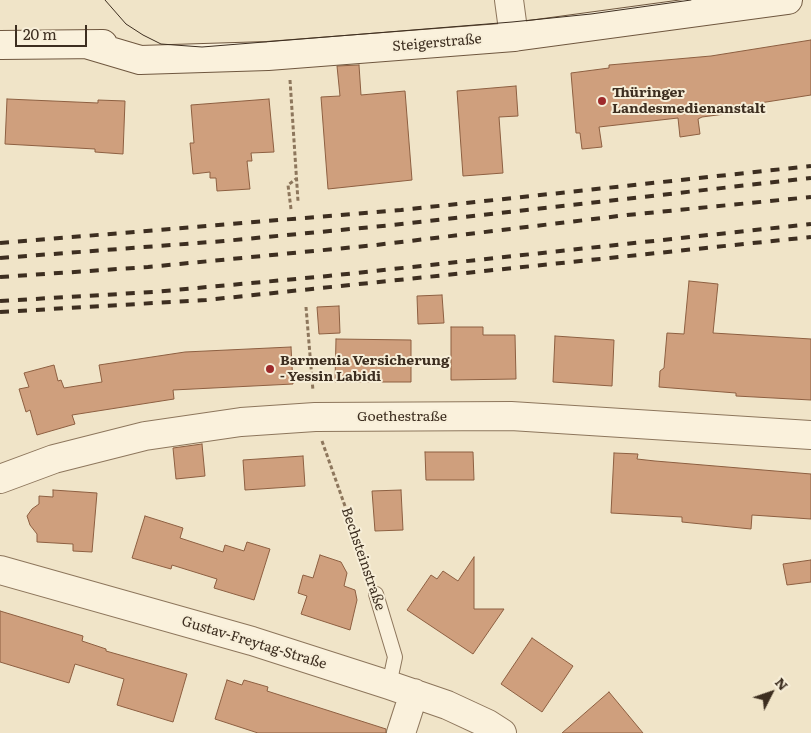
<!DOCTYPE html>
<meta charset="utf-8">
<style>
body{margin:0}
#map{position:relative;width:811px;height:733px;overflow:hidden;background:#f0e4c8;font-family:Literata,serif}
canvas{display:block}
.north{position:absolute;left:746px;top:668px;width:50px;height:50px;-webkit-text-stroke:4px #f7eed8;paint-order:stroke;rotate:49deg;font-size:14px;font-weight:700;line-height:20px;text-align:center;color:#3d2e20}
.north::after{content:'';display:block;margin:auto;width:18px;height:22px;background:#3d2e20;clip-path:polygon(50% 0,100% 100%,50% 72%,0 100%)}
.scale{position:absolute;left:15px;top:25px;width:72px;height:22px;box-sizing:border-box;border:2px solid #3d2e20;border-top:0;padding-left:6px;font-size:15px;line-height:18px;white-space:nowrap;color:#3d2e20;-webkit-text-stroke:4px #f7eed8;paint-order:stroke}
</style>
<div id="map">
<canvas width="811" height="733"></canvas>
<div class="north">N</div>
<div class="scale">20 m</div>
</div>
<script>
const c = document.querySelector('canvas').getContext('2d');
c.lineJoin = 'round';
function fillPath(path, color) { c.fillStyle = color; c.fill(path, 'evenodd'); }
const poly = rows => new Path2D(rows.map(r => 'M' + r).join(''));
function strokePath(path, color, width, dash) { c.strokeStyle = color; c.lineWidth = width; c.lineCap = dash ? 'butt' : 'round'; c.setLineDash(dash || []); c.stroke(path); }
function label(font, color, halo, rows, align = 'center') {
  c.font = font + ' Literata,serif'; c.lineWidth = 4; c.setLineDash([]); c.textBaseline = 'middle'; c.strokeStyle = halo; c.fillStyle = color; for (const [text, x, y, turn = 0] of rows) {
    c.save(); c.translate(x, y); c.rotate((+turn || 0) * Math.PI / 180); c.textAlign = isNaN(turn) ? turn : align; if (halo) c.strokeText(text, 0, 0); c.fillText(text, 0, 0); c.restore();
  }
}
const building = poly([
 [811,40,811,95,747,105,748,111,702,117,698,119,700,134,680,137,678,118,599,127,602,147,582,149,580,133,576,133,571,73,609,68,609,65,711,56,811,40],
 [359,65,361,95,405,91,412,180,328,189,321,97,340,96,337,66,359,65],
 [516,86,518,116,499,117,503,173,463,176,457,91,516,86],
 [7,99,98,103,98,100,125,101,123,154,95,152,95,149,5,144,7,99],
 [269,99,274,152,251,153,252,161,247,161,250,189,217,191,216,178,210,178,210,172,193,174,190,143,194,143,191,105,269,99],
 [689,281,718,284,713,333,811,339,811,400,736,396,736,393,659,387,660,371,664,368,667,333,684,334,689,281],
 [442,295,444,323,418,324,417,296,442,295],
 [339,306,340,333,319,334,317,307,339,306],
 [451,327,483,327,483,335,515,335,516,379,451,380,451,327],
 [555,336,614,340,612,386,553,382,555,336],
 [336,339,411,340,411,382,335,382,336,339],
 [291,347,293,384,173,390,174,399,72,415,75,424,37,435,30,410,26,412,19,389,29,387,24,373,54,365,58,381,61,380,64,388,102,382,99,365,185,352,291,347],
 [202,444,205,476,176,479,173,448,202,444],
 [425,452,473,452,474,480,426,480,425,452],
 [614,453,638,454,637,459,655,461,811,474,811,519,752,515,751,529,682,522,682,517,611,513,614,453],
 [303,456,305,486,245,490,243,460,303,456],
 [53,490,97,493,92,552,73,551,73,544,37,542,37,534,30,525,27,516,32,509,39,504,39,496,53,497,53,490],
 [401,490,403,530,375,531,372,491,401,490],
 [145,516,183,528,180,538,223,552,225,545,244,551,247,542,270,549,254,600,214,588,217,579,172,565,171,569,132,558,145,516],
 [320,555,341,562,347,573,344,586,355,590,357,600,350,630,301,614,307,596,298,593,303,575,313,578,320,555],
 [474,557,474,609,504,609,473,654,407,610,431,575,437,579,443,571,458,581,474,557],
 [811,560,811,582,787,585,783,564,811,560],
 [0,611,83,636,82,641,106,649,106,651,187,674,173,722,117,705,124,679,75,664,69,683,0,662,0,611],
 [532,638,573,666,542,712,501,684,532,638],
 [227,680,242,685,244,680,268,687,267,691,386,729,386,733,258,733,215,719,227,680],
 [609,692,643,733,562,733,609,692]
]);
const path = poly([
 [290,80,298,201],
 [291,209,288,185,296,179],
 [306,307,313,391],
 [322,441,370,577]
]);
const service = poly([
 [376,594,395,657,389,685]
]);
const minor = poly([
 [509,0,514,37],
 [0,479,54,459,145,436,241,422,315,417,511,416,811,435],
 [0,570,252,641,389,685,447,705,488,724,502,733],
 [401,733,414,693]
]);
const secondary = poly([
 [86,44,140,60,268,56,514,37,788,0],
 [0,45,103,44]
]);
const tram = poly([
 [105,0,126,24,143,35,161,44,202,47,512,22,591,14,691,0]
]);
const rail = poly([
 [0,243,401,210,811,166],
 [0,258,224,241,393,225,811,178],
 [0,277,148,267,376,245,627,215,811,197],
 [0,301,153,292,328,276,811,224],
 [0,312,206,300,811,237]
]);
const markers = [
 [602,101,5,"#9e2a2b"],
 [270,369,5,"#9e2a2b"]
];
const streetNames = [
 ["Steigerstraße",437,43,-5],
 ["Goethestraße",402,417],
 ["Bechsteinstraße",363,559,71],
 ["Gustav-Freytag-Straße",254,643,17]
];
const poiNames = [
 ["Thüringer",612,93],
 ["Landesmedienanstalt",612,109],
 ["Barmenia Versicherung",280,361],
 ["- Yessin Labidi",280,377]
];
fillPath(building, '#cf9f7d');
strokePath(building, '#8d5f41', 1);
strokePath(service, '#8d765c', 16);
strokePath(minor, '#8d765c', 30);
strokePath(secondary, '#6f573f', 30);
strokePath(path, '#8d765c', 3, [4, 2.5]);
strokePath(service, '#faf1dc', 14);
strokePath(minor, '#faf1dc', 28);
strokePath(secondary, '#faf1dc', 28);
strokePath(tram, '#3d2e20', 1);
strokePath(rail, '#3d2e20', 4, [9, 9]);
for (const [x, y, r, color] of markers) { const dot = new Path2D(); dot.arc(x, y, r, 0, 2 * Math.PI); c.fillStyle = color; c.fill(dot); strokePath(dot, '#f7eed8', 2); }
label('14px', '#3d2e20', '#f7eed8', streetNames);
label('bold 14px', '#3d2e20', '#f7eed8', poiNames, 'left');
</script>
